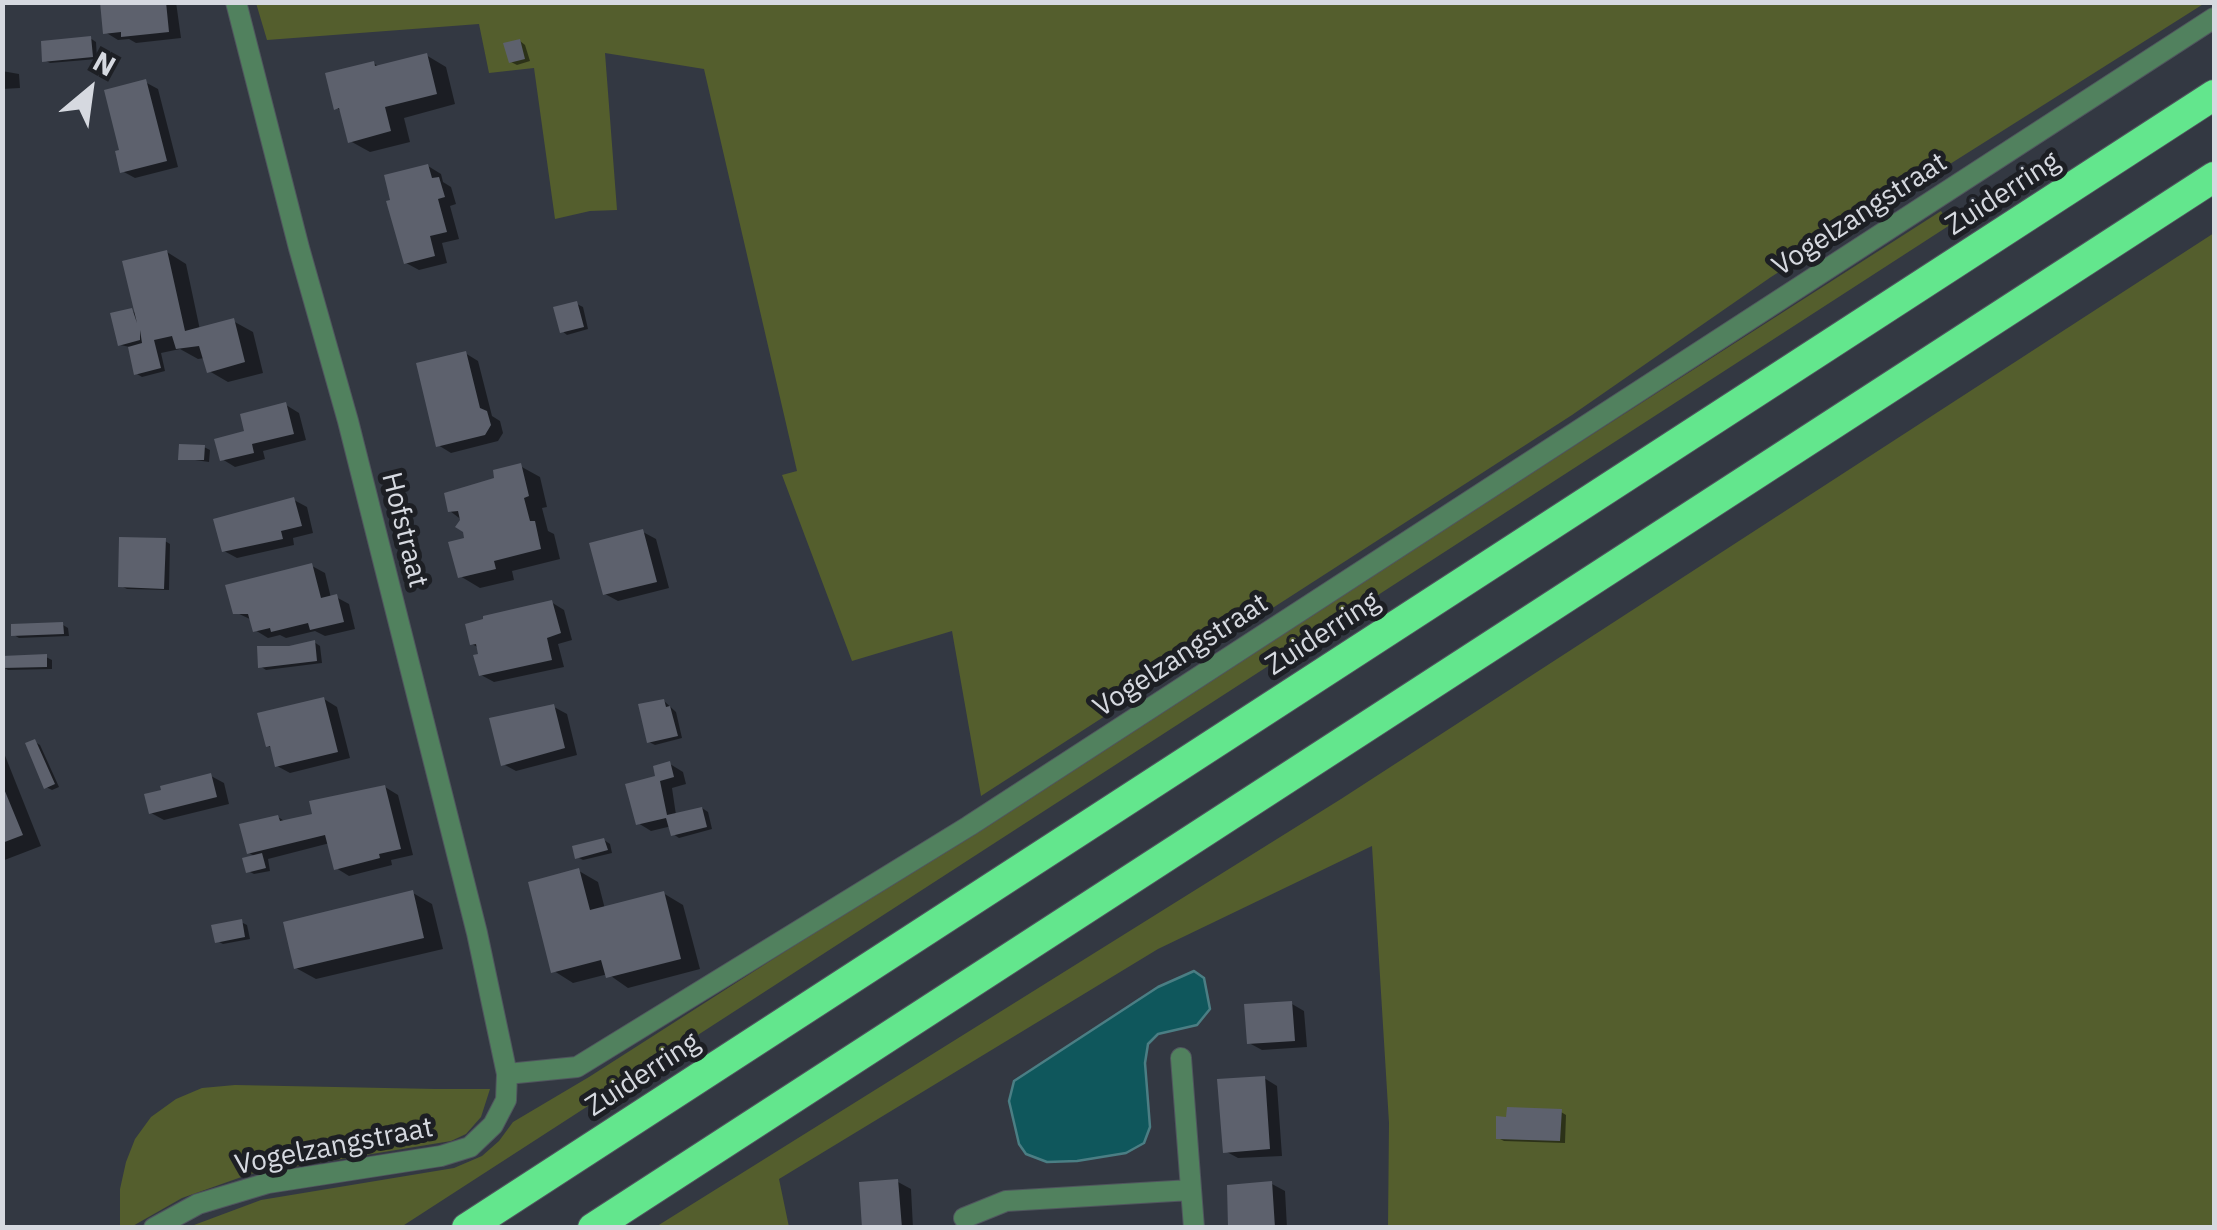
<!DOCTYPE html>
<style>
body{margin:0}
#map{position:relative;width:2217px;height:1230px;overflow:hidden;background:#333842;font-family:"IBM Plex Sans",sans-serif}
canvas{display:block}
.frame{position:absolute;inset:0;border:5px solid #d6d9e0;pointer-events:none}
.north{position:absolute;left:40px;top:40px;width:100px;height:100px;-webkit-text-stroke:8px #1d1f24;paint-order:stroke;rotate:29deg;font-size:28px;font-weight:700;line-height:40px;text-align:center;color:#d6d9e0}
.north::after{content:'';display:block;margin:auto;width:35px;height:45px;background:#d6d9e0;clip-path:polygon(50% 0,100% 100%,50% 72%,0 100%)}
</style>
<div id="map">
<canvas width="2217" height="1230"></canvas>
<div class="frame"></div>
<div class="north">N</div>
</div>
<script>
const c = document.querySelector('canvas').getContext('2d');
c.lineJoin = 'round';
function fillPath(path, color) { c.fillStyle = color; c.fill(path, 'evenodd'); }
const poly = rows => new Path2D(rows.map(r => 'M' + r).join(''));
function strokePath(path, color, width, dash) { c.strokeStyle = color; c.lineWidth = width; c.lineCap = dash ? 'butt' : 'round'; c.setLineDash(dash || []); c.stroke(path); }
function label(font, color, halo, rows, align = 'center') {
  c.font = font + ' "IBM Plex Sans",sans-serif'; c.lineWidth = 10; c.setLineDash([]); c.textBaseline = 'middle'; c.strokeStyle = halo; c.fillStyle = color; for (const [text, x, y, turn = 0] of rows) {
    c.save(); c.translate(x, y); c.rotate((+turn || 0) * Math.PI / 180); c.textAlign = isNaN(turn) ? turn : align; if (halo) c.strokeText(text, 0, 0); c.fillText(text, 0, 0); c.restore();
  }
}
const green = poly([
 [256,3,2205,3,1771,277,1572,415,981,796,952,631,852,661,782,475,797,471,704,69,605,53,617,210,590,211,555,219,534,68,489,73,479,24,267,40],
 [1941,211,1950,225,401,1227,186,1228,261,1200,454,1168,482,1156,499,1141,513,1122,589,1077],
 [2214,233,2214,1227,1388,1227,1389,1123,1372,846,1158,949,779,1179,789,1227,654,1228,1341,799],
 [235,1085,436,1089,490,1089,481,1117,466,1134,451,1141,250,1174,182,1198,131,1227,120,1227,120,1189,126,1162,135,1139,151,1117,176,1099,202,1088]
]);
const water = poly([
 [1194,971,1204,978,1210,1009,1197,1025,1158,1034,1148,1044,1145,1063,1150,1127,1144,1143,1126,1153,1077,1161,1047,1162,1026,1154,1019,1144,1009,1101,1014,1081,1158,987,1194,971]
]);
const shadow = poly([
 [102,2,176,2,181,38,136,43,129,39,118,40,105,32],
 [90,38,96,42,97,59,50,63,44,60],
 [520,41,525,45,530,61,517,65,511,62],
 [426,55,446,67,455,104,404,118,410,142,370,152,350,141,342,112,337,108,373,63,380,67],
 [2,71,19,74,20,88,2,89],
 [145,82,158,89,178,167,135,178,122,171,122,152],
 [428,166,441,174,443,182,451,187,456,204,450,206,459,239,442,243,447,263,419,270,406,263],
 [167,252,186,264,200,330,233,321,253,332,263,373,228,382,209,371,205,358,198,359,180,349,161,353,165,371,142,377,137,374,130,347,120,345,132,311,138,314],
 [577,304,583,307,588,329,567,335,562,331],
 [465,353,478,361,492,416,500,421,503,433,498,441,451,453,438,445],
 [286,405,299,413,306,440,263,451,265,459,235,467,222,459,247,433],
 [204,447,210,450,209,462,181,458],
 [520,466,540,477,547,507,542,508,548,531,554,534,560,559,512,571,514,580,480,588,460,576,467,540,463,521,450,511,446,493,497,480],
 [294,500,307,507,313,533,293,538,294,545,237,558,224,551],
 [643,532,656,539,669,588,618,601,605,594],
 [165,541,170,544,169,590,127,589,121,586],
 [312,566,325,573,331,598,336,597,349,604,355,629,325,636,315,631,286,638,280,635,268,638,255,630,252,620,235,612],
 [551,602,564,610,572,640,558,644,564,667,494,682,481,675,479,648,472,644],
 [63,625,68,628,69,636,19,638,14,635],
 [314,642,320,646,322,663,266,670,260,666,289,648],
 [46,657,52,660,52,669,8,670,3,667],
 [324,699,337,707,350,758,290,773,277,766,273,749,268,746],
 [664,701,676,712,682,738,655,745,649,742],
 [554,707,567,714,577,755,516,771,503,764],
 [35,742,40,745,59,787,52,790,46,787],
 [2,748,41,846,2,861],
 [670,764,683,772,686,784,672,788,676,815,702,808,708,812,712,829,679,838,673,834,672,826,651,831,638,823,658,778],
 [211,776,224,783,229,804,164,820,151,813],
 [385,787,398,795,413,855,391,860,392,865,349,876,336,868,330,843,268,859,270,871,254,874,248,871,256,857,249,853,278,817,286,822,315,816],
 [604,840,610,844,612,853,583,860,577,857],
 [579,871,598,882,605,909,663,893,683,905,700,969,628,988,608,974,573,983,554,971],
 [413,893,432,904,443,949,316,979,296,968],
 [241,922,247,925,250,939,223,944,217,941],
 [1292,1004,1304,1011,1307,1047,1262,1050,1249,1043],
 [1264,1078,1277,1086,1282,1156,1238,1158,1225,1151],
 [1561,1112,1566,1115,1565,1143,1504,1141,1498,1138],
 [898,1182,911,1189,913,1228,865,1228],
 [1272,1184,1285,1191,1287,1228,1232,1228]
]);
const building = poly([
 [100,2,166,2,169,32,121,37,121,32,103,34],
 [91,36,93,57,42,62,41,41],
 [520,39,525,59,509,63,503,43],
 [427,53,437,94,385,107,391,131,348,143,339,108,334,110,325,73,374,61,375,66],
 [146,79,167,161,120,173,115,151,119,150,104,90],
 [428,164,432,178,439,177,445,197,438,199,447,232,430,236,435,256,404,264,386,201,390,200,384,175],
 [167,250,185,331,234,318,245,362,207,373,199,346,176,349,172,336,154,340,161,368,134,375,128,347,142,343,140,330,140,340,118,346,110,313,132,308,137,323,122,261],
 [577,301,584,327,560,333,553,307],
 [466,351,480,408,487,411,491,425,485,435,436,447,416,363],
 [286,402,294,434,252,444,254,453,220,461,214,439,244,431,240,414],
 [179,444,205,445,204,460,178,460],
 [521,463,529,496,524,498,530,521,535,521,541,549,494,561,496,569,458,578,448,542,464,538,463,532,455,527,460,520,458,511,448,512,444,493,494,478,493,470],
 [294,497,302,526,281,531,283,539,222,552,213,519],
 [643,529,657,582,603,595,589,543],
 [119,537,166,538,164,589,118,587],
 [312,563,321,598,337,594,344,622,310,630,308,623,271,632,270,628,253,632,248,614,233,614,225,585],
 [552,600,561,633,547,638,552,660,479,676,473,655,478,654,476,644,470,645,465,624,483,619,483,616],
 [63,622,64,634,11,636,11,624],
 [315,640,317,661,258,668,257,646,289,646],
 [47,654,47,667,2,668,2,656],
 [324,697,338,752,275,767,270,746,266,747,257,713],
 [664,699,666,707,670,706,678,736,647,743,638,704],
 [554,704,565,748,501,766,489,718],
 [35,739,55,784,44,789,25,743],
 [670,761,674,777,660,781,667,815,702,807,707,827,671,836,666,818,636,825,625,784,655,776,653,766],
 [211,773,217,797,149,814,144,794,161,790,160,786],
 [2,784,23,835,2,843],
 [385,785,401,849,379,854,380,858,334,870,325,835,247,854,239,824,278,815,280,821,312,814,309,801],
 [604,838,608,850,575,859,572,846],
 [262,853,266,868,246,873,242,858],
 [579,868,590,910,664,891,681,959,606,978,601,960,551,973,528,882],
 [413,890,424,938,294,969,283,922],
 [242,919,245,937,215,943,211,925],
 [1292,1001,1295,1041,1247,1044,1244,1004],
 [1265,1076,1270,1149,1223,1153,1217,1079],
 [1507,1107,1562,1109,1560,1141,1496,1139,1496,1116,1506,1117],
 [898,1179,902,1228,862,1228,859,1182],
 [1272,1181,1275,1228,1228,1228,1227,1185]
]);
const street = poly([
 [1181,1058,1194,1228],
 [507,1074,577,1067,969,826,2214,18],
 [964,1218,1006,1201,1191,1190],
 [154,1228,198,1204,268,1183,441,1156,470,1147,493,1125,506,1100,507,1074,477,933,348,421,299,248,236,2]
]);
const highway = poly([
 [467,1228,2214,95],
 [593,1228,2214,177]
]);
const streetNames = [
 ["Zuiderring",2003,194,-33],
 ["Vogelzangstraat",1860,215,-33],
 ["Hofstraat",404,530,76],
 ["Zuiderring",1323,634,-33],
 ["Vogelzangstraat",1181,656,-33],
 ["Zuiderring",643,1075,-33],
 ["Vogelzangstraat",334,1147,-11]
];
fillPath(green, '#545e2d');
fillPath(water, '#0f575c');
strokePath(water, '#4b7e84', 2.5);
fillPath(shadow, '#0007');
fillPath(building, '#5d616d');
strokePath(street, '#50555e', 22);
strokePath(highway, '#50555e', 32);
strokePath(street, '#51815e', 20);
strokePath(highway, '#63e68d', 30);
label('28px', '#d6d9e0', '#1d1f24', streetNames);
</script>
